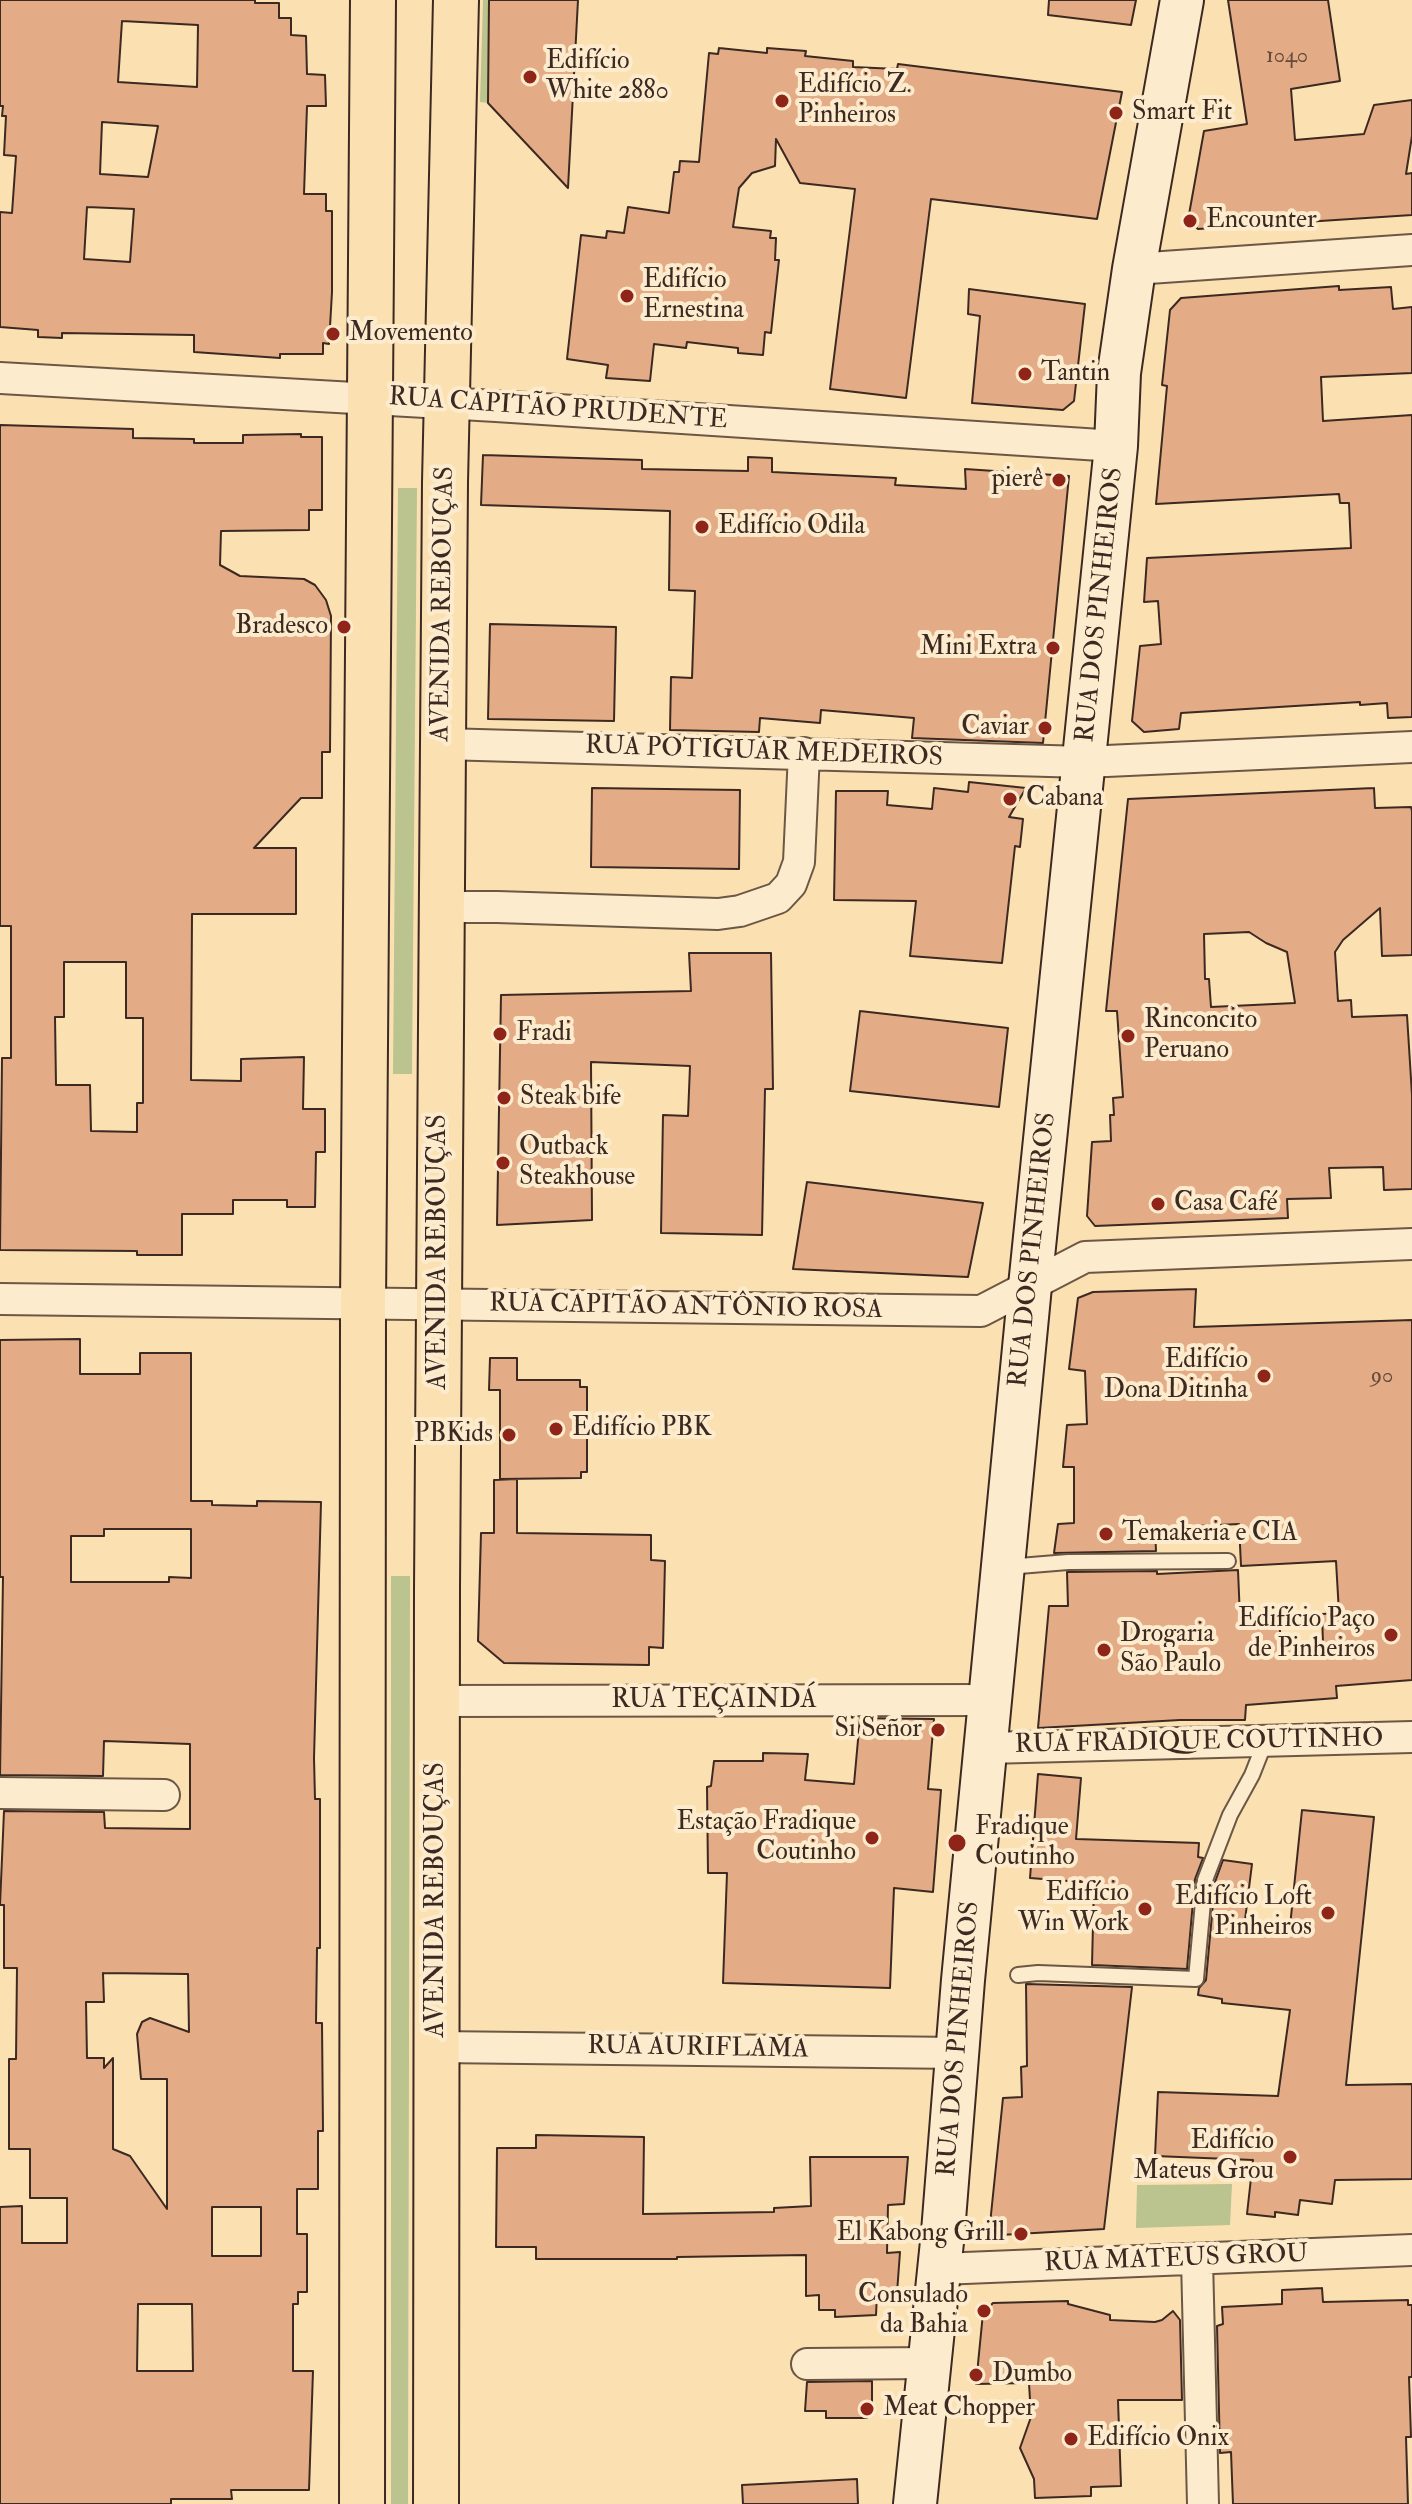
<!DOCTYPE html>
<meta charset="utf-8">
<style>
body{margin:0}
canvas{display:block;background:#fbe0b2}
</style>
<canvas width="1412" height="2504"></canvas>
<script>
const c = document.querySelector('canvas').getContext('2d');
c.lineJoin = 'round';
function fillPath(path, color) { c.fillStyle = color; c.fill(path, 'evenodd'); }
const poly = rows => new Path2D(rows.map(r => 'M' + r).join(''));
function strokePath(path, color, width, dash) { c.strokeStyle = color; c.lineWidth = width; c.lineCap = dash ? 'butt' : 'round'; c.setLineDash(dash || []); c.stroke(path); }
function label(font, color, halo, rows, align = 'center') {
  c.font = font + ' "IM FELL Double Pica",serif'; c.lineWidth = 8; c.setLineDash([]); c.textBaseline = 'middle'; c.strokeStyle = halo; c.fillStyle = color; for (const [text, x, y, turn = 0] of rows) {
    c.save(); c.translate(x, y); c.rotate((+turn || 0) * Math.PI / 180); c.textAlign = isNaN(turn) ? turn : align; if (halo) c.strokeText(text, 0, 0); c.fillText(text, 0, 0); c.restore();
  }
}
const green = poly([
 [483,0,489,0,488,103,480,102],
 [398,488,417,488,412,1074,393,1074],
 [391,1576,410,1576,408,2504,391,2504],
 [1232,2184,1230,2225,1136,2228,1137,2185]
]);
const building = poly([
 [0,0,255,0,255,3,279,3,279,18,291,18,291,35,306,36,307,74,325,75,326,106,307,106,304,194,326,194,326,211,332,211,332,292,329,344,323,343,323,354,280,354,280,358,194,352,194,335,62,333,62,338,38,337,38,330,0,327,0,212,12,213,16,156,4,155,6,116,2,116,3,106,0,106,0,0],
 [122,21,198,25,197,87,118,82,122,21],
 [102,122,158,126,148,177,100,174,102,122],
 [87,207,134,209,130,262,84,259,87,207],
 [489,0,578,0,568,188,488,103,489,0],
 [1049,0,1136,0,1131,25,1048,15,1049,0],
 [1228,0,1328,0,1340,81,1291,89,1295,140,1364,134,1374,105,1412,100,1412,136,1406,174,1412,173,1412,215,1198,229,1188,220,1204,131,1247,124,1228,0],
 [719,48,767,53,767,48,806,51,805,56,853,61,853,67,897,69,898,64,1122,92,1097,219,931,199,906,398,830,389,855,189,800,183,776,139,775,166,752,173,739,188,733,227,771,231,770,238,776,238,775,260,779,260,774,305,771,333,765,332,763,355,738,353,738,348,687,342,686,348,654,344,650,381,606,378,608,365,567,359,581,235,606,238,607,231,624,233,628,207,669,213,674,172,679,172,680,161,699,162,709,53,718,54,719,48],
 [1339,286,1339,290,1391,287,1393,309,1412,307,1412,373,1321,377,1323,421,1412,415,1412,717,1388,718,1387,703,1360,705,1360,702,1181,713,1179,729,1144,732,1132,721,1140,646,1161,644,1158,601,1144,602,1147,558,1351,548,1349,503,1340,503,1339,494,1156,504,1167,386,1162,385,1170,310,1181,298,1339,286],
 [969,289,1085,304,1074,401,1063,410,972,403,980,316,968,314,969,289],
 [0,425,133,429,133,438,194,439,194,443,243,443,243,435,301,434,301,437,322,437,322,510,309,510,309,530,221,531,220,565,240,576,304,579,315,585,326,600,331,616,330,752,322,752,322,798,301,798,254,848,296,848,296,914,192,914,191,1080,241,1081,241,1059,304,1057,303,1109,325,1109,325,1152,316,1152,315,1207,287,1207,287,1200,233,1200,233,1214,182,1214,182,1255,137,1255,137,1251,0,1250,2,1058,11,1058,11,926,0,926,0,425],
 [64,962,126,962,126,1018,143,1018,143,1103,137,1103,137,1132,91,1131,90,1085,56,1085,55,1017,64,1017,64,962],
 [483,455,642,460,642,469,748,471,748,457,772,458,772,472,896,478,895,485,966,489,965,469,1069,476,1043,743,912,738,914,718,821,710,820,723,760,718,759,732,670,730,671,677,692,678,695,591,669,590,670,511,481,505,483,455],
 [490,624,616,627,614,721,488,719,490,624],
 [969,782,1026,788,1009,817,1023,819,1020,847,1015,846,1002,963,910,956,916,901,834,900,836,791,888,791,887,805,932,809,934,788,968,792,969,782],
 [592,788,740,790,739,869,591,867,592,788],
 [1374,788,1375,808,1411,807,1412,811,1412,955,1382,956,1380,908,1343,940,1335,952,1338,1001,1351,1000,1352,1017,1407,1015,1412,1095,1412,1189,1384,1190,1383,1167,1329,1168,1331,1198,1287,1199,1288,1218,1095,1226,1087,1216,1092,1142,1111,1141,1110,1115,1114,1115,1113,1098,1123,1097,1117,1011,1106,1011,1128,799,1374,788],
 [1249,932,1266,943,1287,952,1295,1003,1211,1007,1209,979,1205,979,1204,934,1249,932],
 [689,953,771,953,773,1089,765,1089,762,1235,661,1233,663,1115,688,1116,690,1066,591,1062,592,1220,497,1225,501,995,691,991,689,953],
 [860,1011,1008,1028,999,1107,850,1091,860,1011],
 [807,1182,983,1203,968,1277,793,1269,807,1182],
 [1196,1289,1194,1327,1412,1320,1412,1680,1336,1686,1337,1698,1246,1705,1245,1720,1180,1720,1038,1728,1049,1606,1068,1606,1067,1572,1157,1571,1157,1574,1238,1570,1240,1618,1279,1616,1281,1646,1323,1643,1322,1614,1339,1613,1336,1561,1241,1566,1239,1524,1155,1528,1156,1551,1054,1553,1058,1524,1074,1523,1074,1467,1063,1467,1067,1425,1087,1424,1085,1371,1069,1369,1078,1298,1093,1292,1196,1289],
 [80,1339,80,1374,140,1374,140,1353,191,1353,191,1501,212,1501,212,1505,257,1506,257,1501,321,1502,314,1758,315,1799,320,1799,320,1948,317,1948,316,2023,322,2023,323,2131,318,2131,318,2189,297,2189,297,2234,307,2234,307,2292,298,2292,298,2304,293,2304,293,2371,313,2371,309,2490,231,2490,232,2499,171,2499,171,2504,0,2504,0,2207,22,2206,22,2243,67,2243,67,2198,30,2198,30,2149,9,2149,9,2059,16,2059,17,1968,4,1968,4,1905,0,1905,4,1811,104,1812,105,1828,190,1829,190,1744,104,1741,103,1776,0,1775,3,1577,0,1577,0,1340,80,1339],
 [104,1529,191,1529,191,1578,169,1577,169,1582,71,1582,71,1536,104,1536,104,1529],
 [103,1973,188,1974,189,2032,150,2018,142,2022,137,2034,141,2079,167,2079,167,2209,130,2156,113,2149,113,2058,104,2068,104,2058,87,2058,86,2002,104,2002,103,1973],
 [212,2207,261,2207,261,2256,212,2256,212,2207],
 [138,2304,192,2304,193,2371,137,2371,138,2304],
 [490,1358,517,1358,517,1380,580,1380,580,1387,587,1387,587,1472,581,1472,581,1478,500,1479,500,1390,489,1390,490,1358],
 [517,1479,517,1533,651,1535,651,1560,665,1561,663,1648,649,1647,649,1665,504,1663,478,1641,481,1533,494,1533,494,1480,517,1479],
 [860,1718,934,1719,928,1789,941,1790,933,1892,894,1888,890,1988,723,1983,727,1873,708,1873,707,1787,711,1786,714,1761,763,1761,763,1753,808,1754,805,1780,854,1784,860,1718],
 [1038,1774,1081,1778,1076,1839,1199,1843,1198,1857,1203,1858,1195,1879,1187,1969,1092,1965,1094,1883,1030,1878,1038,1774],
 [1302,1810,1374,1817,1346,2085,1412,2084,1412,2179,1335,2180,1332,2204,1300,2200,1298,2215,1275,2212,1275,2217,1247,2214,1253,2160,1155,2156,1158,2092,1278,2096,1290,2010,1222,2003,1222,1999,1198,1995,1199,1988,1206,1980,1215,1882,1223,1860,1252,1864,1244,1928,1289,1936,1302,1810],
 [1026,1984,1132,1987,1104,2229,1000,2235,990,2224,1003,2098,1022,2097,1021,2067,1027,2066,1026,1984],
 [536,2135,644,2137,643,2214,774,2212,774,2208,811,2206,810,2157,908,2157,904,2204,888,2205,887,2253,900,2252,897,2293,877,2294,876,2315,835,2317,835,2310,819,2310,819,2295,806,2296,806,2255,677,2257,677,2259,536,2259,536,2247,496,2247,497,2148,536,2148,536,2135],
 [1322,2288,1323,2302,1408,2300,1408,2305,1412,2305,1412,2377,1409,2377,1411,2437,1406,2437,1408,2504,1233,2504,1231,2452,1220,2453,1217,2326,1223,2324,1222,2307,1282,2304,1282,2290,1322,2288],
 [1068,2301,1068,2304,1110,2315,1110,2320,1155,2322,1162,2320,1173,2311,1180,2320,1182,2400,1118,2400,1121,2486,1091,2487,1091,2496,1035,2498,1034,2479,1020,2448,1031,2417,1029,2383,976,2384,983,2313,993,2303,1068,2301],
 [872,2381,872,2405,867,2404,867,2418,826,2418,826,2411,805,2411,807,2382,872,2381],
 [857,2479,858,2504,743,2504,742,2485,857,2479]
]);
const lane = poly([
 [1007,1567,1068,1562,1228,1561],
 [1018,1975,1038,1973,1196,1979,1205,1880,1230,1815,1252,1775,1265,1742]
]);
const street = poly([
 [1134,269,1412,250],
 [0,378,496,406,1116,446],
 [443,744,1085,762,1412,747],
 [442,907,497,907,718,914,740,911,778,898,791,884,799,862,804,753],
 [0,1299,981,1311,1085,1257,1412,1244],
 [438,1701,991,1700],
 [987,1748,1412,1737],
 [0,1793,164,1795],
 [437,2047,959,2053],
 [1197,2259,1203,2504],
 [940,2269,1412,2250],
 [807,2364,930,2363]
]);
const secondary = poly([
 [915,2504,943,2232,963,1980,1030,1286,1116,446,1119,373,1134,269,1182,0]
]);
const primary = poly([
 [362,2504,363,1304,373,0],
 [436,2504,437,1588,443,744,445,482,456,0]
]);
const markers = [
 [530,77,8,"#8f2418"],
 [782,101,8,"#8f2418"],
 [1116,113,8,"#8f2418"],
 [1190,221,8,"#8f2418"],
 [627,296,8,"#8f2418"],
 [333,334,8,"#8f2418"],
 [1025,374,8,"#8f2418"],
 [1059,480,8,"#8f2418"],
 [702,527,8,"#8f2418"],
 [344,627,8,"#8f2418"],
 [1053,648,8,"#8f2418"],
 [1045,728,8,"#8f2418"],
 [1010,799,8,"#8f2418"],
 [500,1034,8,"#8f2418"],
 [1128,1036,8,"#8f2418"],
 [504,1098,8,"#8f2418"],
 [503,1163,8,"#8f2418"],
 [1158,1204,8,"#8f2418"],
 [1264,1376,8,"#8f2418"],
 [556,1429,8,"#8f2418"],
 [509,1435,8,"#8f2418"],
 [1106,1534,8,"#8f2418"],
 [1391,1635,8,"#8f2418"],
 [1104,1650,8,"#8f2418"],
 [938,1730,8,"#8f2418"],
 [872,1838,8,"#8f2418"],
 [957,1843,10,"#8f2418"],
 [1145,1909,8,"#8f2418"],
 [1328,1913,8,"#8f2418"],
 [1290,2157,8,"#8f2418"],
 [1021,2234,8,"#8f2418"],
 [984,2311,8,"#8f2418"],
 [976,2375,8,"#8f2418"],
 [867,2409,8,"#8f2418"],
 [1071,2439,8,"#8f2418"]
];
const numberNames = [
 ["1040",1287,57],
 ["90",1382,1377]
];
const poiNames = [
 ["Edifício",546,62],
 ["White 2880",546,92],
 ["Edifício Z.",798,86],
 ["Pinheiros",798,116],
 ["Smart Fit",1132,113],
 ["Encounter",1206,221],
 ["Edifício",643,281],
 ["Ernestina",643,311],
 ["Movemento",349,334],
 ["Tantin",1041,374],
 ["pierê",1043,480,"right"],
 ["Edifício Odila",718,527],
 ["Bradesco",328,627,"right"],
 ["Mini Extra",1037,648,"right"],
 ["Caviar",1029,728,"right"],
 ["Cabana",1026,799],
 ["Rinconcito",1144,1021],
 ["Peruano",1144,1051],
 ["Fradi",516,1034],
 ["Steak bife",520,1098],
 ["Outback",519,1148],
 ["Steakhouse",519,1178],
 ["Casa Café",1174,1204],
 ["Edifício",1248,1361,"right"],
 ["Dona Ditinha",1248,1391,"right"],
 ["Edifício PBK",572,1429],
 ["PBKids",493,1435,"right"],
 ["Temakeria e CIA",1122,1534],
 ["Edifício Paço",1375,1620,"right"],
 ["de Pinheiros",1375,1650,"right"],
 ["Drogaria",1120,1635],
 ["São Paulo",1120,1665],
 ["Si Señor",922,1730,"right"],
 ["Estação Fradique",856,1823,"right"],
 ["Coutinho",856,1853,"right"],
 ["Fradique",975,1828],
 ["Coutinho",975,1858],
 ["Edifício",1129,1894,"right"],
 ["Win Work",1129,1924,"right"],
 ["Edifício Loft",1312,1898,"right"],
 ["Pinheiros",1312,1928,"right"],
 ["Edifício",1274,2142,"right"],
 ["Mateus Grou",1274,2172,"right"],
 ["El Kabong Grill",1005,2234,"right"],
 ["Consulado",968,2296,"right"],
 ["da Bahia",968,2326,"right"],
 ["Dumbo",992,2375],
 ["Meat Chopper",883,2409],
 ["Edifício Onix",1087,2439]
];
const streetNames = [
 ["RUA CAPITÃO PRUDENTE",558,410,4],
 ["AVENIDA REBOUÇAS",444,604,-89],
 ["RUA DOS PINHEIROS",1101,605,-84],
 ["RUA POTIGUAR MEDEIROS",764,753,2],
 ["RUA DOS PINHEIROS",1034,1250,-84],
 ["AVENIDA REBOUÇAS",439,1252,-90],
 ["RUA CAPITÃO ANTÔNIO ROSA",686,1308,1],
 ["RUA TEÇAINDÁ",714,1701],
 ["RUA FRADIQUE COUTINHO",1199,1743,-1],
 ["AVENIDA REBOUÇAS",437,1900,-90],
 ["RUA DOS PINHEIROS",960,2039,-85],
 ["RUA AURIFLAMA",698,2049,1],
 ["RUA MATEUS GROU",1176,2260,-2]
];
fillPath(green, '#bbc38f');
fillPath(building, '#e3ac87');
strokePath(building, '#3c2921', 2);
strokePath(lane, '#6c5745', 18);
strokePath(street, '#6c5745', 34);
strokePath(secondary, '#3c2921', 46);
strokePath(primary, '#3c2921', 48);
strokePath(lane, '#fcebcd', 14);
strokePath(street, '#fcebcd', 30);
strokePath(secondary, '#fcebcd', 42);
strokePath(primary, '#fbe0b2', 44);
for (const [x, y, r, color] of markers) { const dot = new Path2D(); dot.arc(x, y, r, 0, 2 * Math.PI); c.fillStyle = color; c.fill(dot); strokePath(dot, '#fcebcd', 3); }
label('22px', '#664a3a', null, numberNames);
label('26px', '#3c2921', '#fcebcd', poiNames, 'left');
label('26px', '#3c2921', '#fcebcd', streetNames);
</script>
